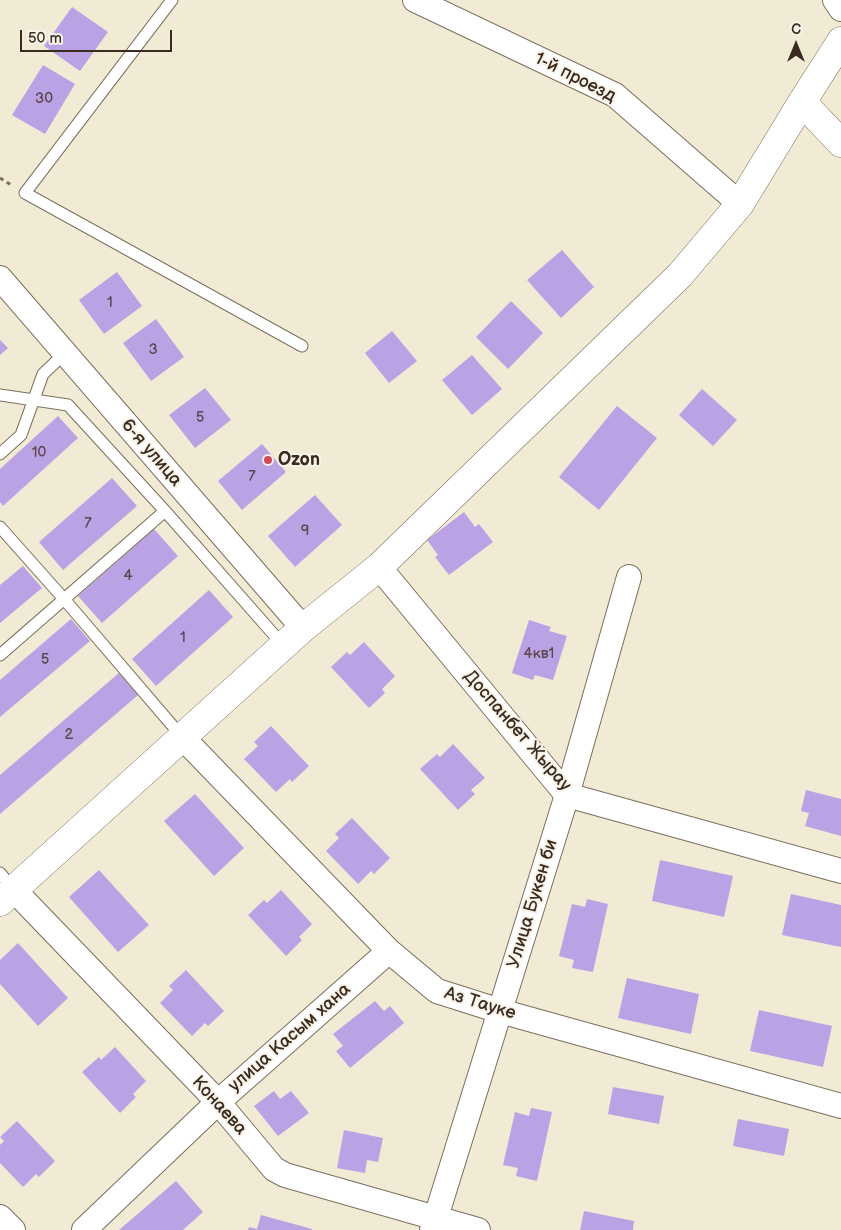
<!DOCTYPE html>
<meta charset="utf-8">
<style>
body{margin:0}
#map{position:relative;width:841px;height:1230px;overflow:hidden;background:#f1ebd5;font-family:"Balsamiq Sans",sans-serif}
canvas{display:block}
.north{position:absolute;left:771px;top:20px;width:50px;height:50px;-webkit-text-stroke:4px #f7f3e8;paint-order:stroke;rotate:0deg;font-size:14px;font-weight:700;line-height:20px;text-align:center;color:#3b2a1e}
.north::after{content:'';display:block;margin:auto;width:18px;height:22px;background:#3b2a1e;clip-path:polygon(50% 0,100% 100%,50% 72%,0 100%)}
.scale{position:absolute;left:20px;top:30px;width:152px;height:22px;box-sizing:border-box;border:2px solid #3b2a1e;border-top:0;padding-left:6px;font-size:15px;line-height:18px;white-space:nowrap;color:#3b2a1e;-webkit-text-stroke:4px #f7f3e8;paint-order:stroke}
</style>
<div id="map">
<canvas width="841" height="1230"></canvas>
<div class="north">С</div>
<div class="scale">50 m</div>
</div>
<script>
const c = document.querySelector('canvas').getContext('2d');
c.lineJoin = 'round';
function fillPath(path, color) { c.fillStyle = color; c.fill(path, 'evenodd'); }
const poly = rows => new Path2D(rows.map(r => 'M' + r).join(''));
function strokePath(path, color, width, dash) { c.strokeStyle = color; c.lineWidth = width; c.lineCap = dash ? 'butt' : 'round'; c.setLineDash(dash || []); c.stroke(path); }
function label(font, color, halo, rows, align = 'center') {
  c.font = font + ' "Balsamiq Sans",sans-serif'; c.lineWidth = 4; c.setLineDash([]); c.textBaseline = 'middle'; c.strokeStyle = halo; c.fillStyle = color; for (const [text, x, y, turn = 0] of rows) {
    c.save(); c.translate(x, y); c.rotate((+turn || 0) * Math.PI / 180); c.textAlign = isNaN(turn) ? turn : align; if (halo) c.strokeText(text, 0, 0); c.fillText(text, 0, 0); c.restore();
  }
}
const building = poly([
 [72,7,108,32,80,71,44,46],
 [43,65,75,84,45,134,12,115],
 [562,250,594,287,561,318,527,280],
 [117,272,142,306,104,334,79,300],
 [511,301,543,333,508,369,476,337],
 [156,319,184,357,151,381,123,343],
 [392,331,417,361,389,383,365,353],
 [0,340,8,348,0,355],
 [472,355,502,389,472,415,442,380],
 [205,388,231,420,195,448,169,415],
 [702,389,737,420,713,446,679,415],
 [617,406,657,438,599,510,559,477],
 [58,416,78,438,3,506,0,502,0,469],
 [262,444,286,472,242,510,218,481],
 [112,478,137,506,63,570,39,542],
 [315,495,342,525,295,567,268,536],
 [464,512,475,527,479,524,493,542,449,575,435,557,438,555,427,540],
 [154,529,178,556,102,623,78,596],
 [23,566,42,588,0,623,0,585],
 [209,590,233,617,156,686,132,659],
 [71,619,90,641,0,717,0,680],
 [529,620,551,627,549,631,567,636,553,680,535,675,533,680,512,673],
 [364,642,395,676,382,689,385,693,369,708,331,667,347,652,350,655],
 [119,673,138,695,0,814,0,775],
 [271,726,309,766,292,782,290,779,276,792,244,759,258,746,254,742],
 [453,744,485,778,471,790,475,794,458,810,420,769,437,754,440,757],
 [806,790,841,799,841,836,805,826,809,813,801,811],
 [195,794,244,848,214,876,164,821],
 [352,818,390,858,374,874,371,871,358,884,326,851,339,838,335,834],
 [660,860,733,876,724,917,652,901],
 [99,870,149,925,118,952,69,897],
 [281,890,312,924,299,937,302,940,286,956,248,915,264,900,267,903],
 [791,894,841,905,841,947,782,935],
 [587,899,608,904,593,972,572,968,574,960,559,956,572,904,585,907],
 [18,943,68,998,38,1026,0,984,0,960],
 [186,970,224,1011,208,1026,205,1023,192,1036,160,1003,173,990,169,986],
 [627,978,699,994,691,1034,618,1018],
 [375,1001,384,1011,390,1006,404,1023,350,1068,336,1051,343,1046,333,1034],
 [759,1010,832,1026,823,1067,750,1051],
 [115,1047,146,1081,133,1094,136,1097,120,1113,82,1072,99,1057,101,1060],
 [613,1087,664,1096,659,1124,608,1114],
 [274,1091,280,1099,291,1091,309,1113,278,1136,254,1106],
 [531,1108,552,1112,537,1181,516,1176,518,1168,503,1165,515,1112,529,1116],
 [738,1119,789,1129,784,1156,733,1146],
 [17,1121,55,1161,39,1177,36,1174,23,1187,0,1163,0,1145,4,1141,0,1137],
 [344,1130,383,1138,378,1162,367,1160,365,1173,337,1168],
 [176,1181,203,1212,183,1230,119,1230],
 [584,1211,634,1221,633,1230,580,1230],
 [261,1215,312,1229,312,1230,248,1230,249,1227,257,1229]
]);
const path = poly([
 [0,178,13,186]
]);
const service = poly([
 [172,0,25,193,302,346],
 [0,395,68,405,165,511,283,645],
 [0,454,21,435,43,374,64,354],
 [0,527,64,599,183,738],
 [0,655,165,511],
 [0,873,14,890]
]);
const minor = poly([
 [415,0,615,95,740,204],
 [835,0,841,9],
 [0,278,303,628],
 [379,567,567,795,841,871],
 [183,738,389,951,437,991,500,1011,841,1106],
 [14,890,218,1102,274,1169,285,1175,478,1230],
 [0,1217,13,1230],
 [84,1230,218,1102,389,951],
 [432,1230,567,795,629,577]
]);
const tertiary = poly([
 [802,102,841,143],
 [0,902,303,628,379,567,680,275,740,204,802,102,841,41]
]);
const markers = [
 [268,460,5,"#d1495b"]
];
const numberNames = [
 ["30",44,99],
 ["1",110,303],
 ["3",153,350],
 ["5",200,418],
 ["10",39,453],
 ["7",252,477],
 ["7",88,524],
 ["9",305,531],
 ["4",128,576],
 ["1",183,638],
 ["4кв1",539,654],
 ["5",45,660],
 ["2",69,735]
];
const streetNames = [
 ["1-й проезд",575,78,27],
 ["6-я улица",151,453,49],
 ["Доспанбет Жырау",517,731,49],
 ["Улица Букен би",533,904,-73],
 ["Аз Тауке",480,1004,17],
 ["улица Касым хана",290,1038,-41],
 ["Конаева",219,1106,48]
];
const poiNames = [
 ["Ozon",278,460]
];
fillPath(building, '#bba2e5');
strokePath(service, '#7b6e5e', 13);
strokePath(minor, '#7b6e5e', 26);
strokePath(tertiary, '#7b6e5e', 29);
strokePath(path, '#7b6e5e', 3, [4, 4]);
strokePath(service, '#fff', 11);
strokePath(minor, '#fff', 24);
strokePath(tertiary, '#fff', 28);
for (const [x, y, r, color] of markers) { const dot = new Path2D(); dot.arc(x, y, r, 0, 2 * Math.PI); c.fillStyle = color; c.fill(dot); strokePath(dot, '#f7f3e8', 2); }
label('15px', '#5b4850', null, numberNames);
label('18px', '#3b2a1e', '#f7f3e8', streetNames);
label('bold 18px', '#3b2a1e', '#f7f3e8', poiNames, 'left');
</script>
